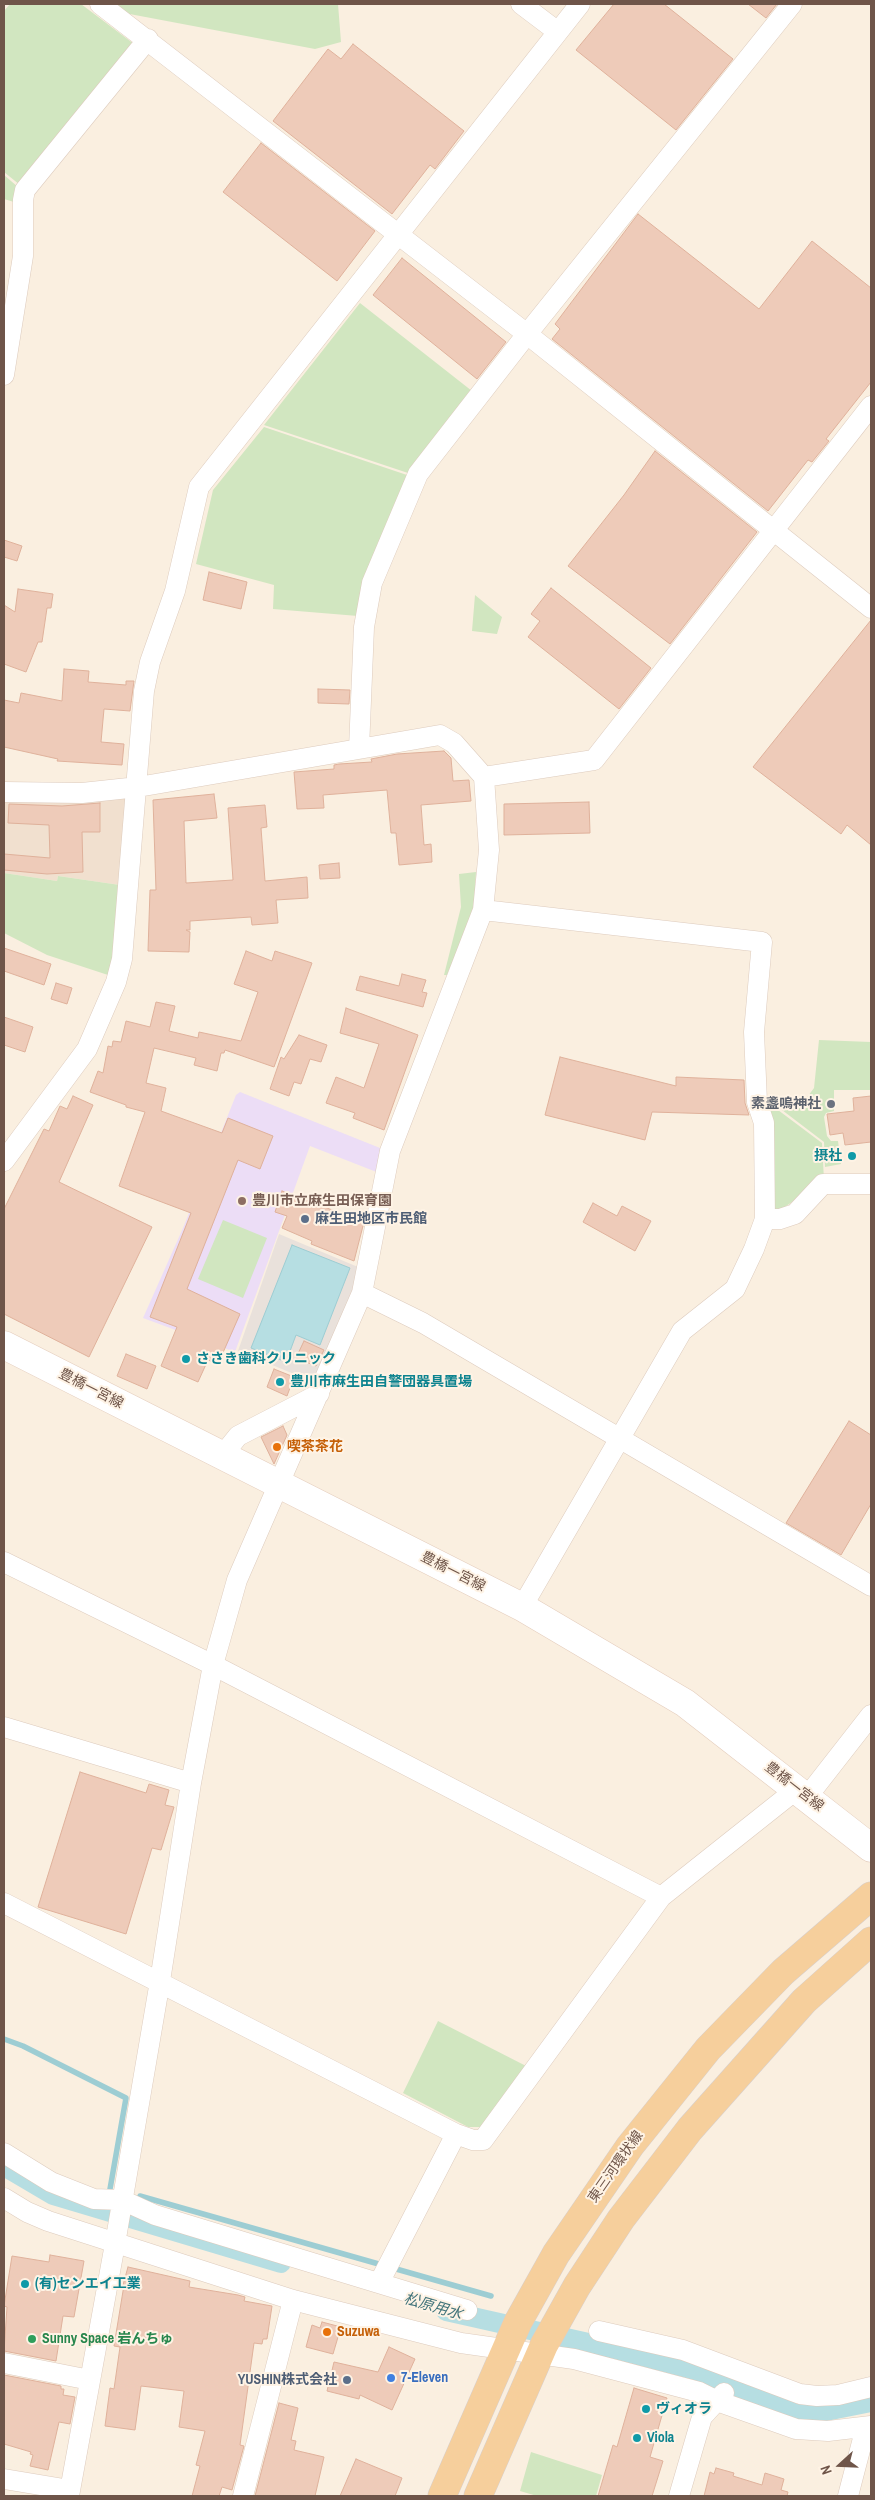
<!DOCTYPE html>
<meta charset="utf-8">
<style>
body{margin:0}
#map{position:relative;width:875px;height:2500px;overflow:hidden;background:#faefe0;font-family:"Archivo Narrow",sans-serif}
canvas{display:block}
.frame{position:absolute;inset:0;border:5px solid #6f5549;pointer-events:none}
.north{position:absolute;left:815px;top:2440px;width:50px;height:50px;-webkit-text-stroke:4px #fef3e5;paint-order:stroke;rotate:250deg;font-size:14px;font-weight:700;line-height:20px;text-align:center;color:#6f5549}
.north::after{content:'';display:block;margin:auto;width:18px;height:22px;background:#6f5549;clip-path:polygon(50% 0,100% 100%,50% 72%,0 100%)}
</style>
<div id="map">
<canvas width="875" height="2500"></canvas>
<div class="frame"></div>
<div class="north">N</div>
</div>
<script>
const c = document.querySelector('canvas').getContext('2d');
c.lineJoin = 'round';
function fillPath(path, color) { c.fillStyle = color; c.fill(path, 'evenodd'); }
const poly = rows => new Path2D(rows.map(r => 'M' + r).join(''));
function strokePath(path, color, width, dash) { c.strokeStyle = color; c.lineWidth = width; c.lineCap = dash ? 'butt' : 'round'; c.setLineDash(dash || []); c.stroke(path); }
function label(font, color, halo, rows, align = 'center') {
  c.font = font + ' "Archivo Narrow","Noto Sans JP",sans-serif'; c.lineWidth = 4; c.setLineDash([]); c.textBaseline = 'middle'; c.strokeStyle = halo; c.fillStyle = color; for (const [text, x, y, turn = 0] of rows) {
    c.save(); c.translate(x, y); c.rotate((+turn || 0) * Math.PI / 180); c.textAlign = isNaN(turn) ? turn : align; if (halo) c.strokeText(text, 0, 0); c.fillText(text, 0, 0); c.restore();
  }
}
const residential = poly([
 [124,798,130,801,120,885,58,876,57,881,4,873,4,801]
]);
const industrial = poly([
 [279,1234,358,1267,353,1295,316,1383,238,1351]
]);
const education = poly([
 [240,1092,385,1150,379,1173,310,1146,235,1352,143,1318,183,1228,236,1095]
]);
const green = poly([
 [10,4,81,4,134,44,20,185,4,172,4,11],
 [108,4,338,4,341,42,315,49,119,12],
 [4,175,18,187,14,202,4,199],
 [360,303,472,391,408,473,264,425],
 [264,427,407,475,363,579,358,616,273,609,274,585,196,564,213,490],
 [475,595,502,617,497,634,472,631],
 [476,872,474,909,447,975,444,975,461,907,459,874],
 [4,873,57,881,58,876,120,885,113,956,108,975,47,955,4,933],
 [819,1040,871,1042,871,1090,834,1090,834,1111,826,1113,824,1117,827,1136,831,1141,838,1141,841,1164,825,1167,824,1142,782,1110,805,1100,814,1088],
 [770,1104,822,1143,824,1180,776,1213,770,1213,765,1105],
 [223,1220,267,1238,243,1298,198,1279],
 [438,2021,530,2068,486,2127,468,2127,403,2093],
 [531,2452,602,2475,596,2496,537,2496,520,2491]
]);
const water = poly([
 [292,1245,350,1268,320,1345,296,1335,286,1362,251,1348,292,1245]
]);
const stream = poly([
 [4,2039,23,2046,126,2098,110,2189],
 [140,2196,491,2296]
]);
const canal = poly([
 [4,2166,53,2195,281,2263],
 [446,2311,615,2349,695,2370,786,2408,809,2412,826,2411,871,2402]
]);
const building = poly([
 [614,4,664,4,733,59,676,130,576,50,614,4],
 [748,4,777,4,766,18,748,4],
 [353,44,464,131,435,169,430,165,392,214,273,121,328,49,341,59,353,44],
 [261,143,375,231,337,281,223,192,261,143],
 [638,214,759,309,812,241,871,288,871,382,826,439,829,441,812,462,808,460,768,511,552,339,560,329,555,324,638,214],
 [402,258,506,342,477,379,373,295,402,258],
 [655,451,757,532,670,644,568,566,624,495,655,451],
 [4,540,22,546,17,561,4,557,4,540],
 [209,572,247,582,241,609,203,600,209,572],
 [551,588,651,668,619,709,528,637,540,621,531,614,551,588],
 [18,589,53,594,51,608,47,608,42,642,38,642,26,672,4,664,4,605,15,612,18,589],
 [871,620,871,845,847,825,841,834,753,767,871,620],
 [64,669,89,671,88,682,126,685,126,681,134,681,130,711,104,709,101,742,124,744,122,765,57,761,58,759,4,747,4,700,19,703,21,693,62,701,64,669],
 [318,689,350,690,349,704,318,703,318,689],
 [444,751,451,758,453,781,469,780,471,801,421,805,424,845,431,844,432,862,399,865,396,833,391,833,387,790,323,795,324,808,297,809,294,772,334,769,334,765,339,764,372,762,371,759,397,754,444,751],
 [214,794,217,818,184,821,186,883,233,880,228,808,265,805,267,827,261,828,265,881,307,877,308,898,276,900,278,923,252,925,251,917,190,921,190,930,186,930,190,932,189,952,148,951,150,890,156,890,153,800,214,794],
 [589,802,590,833,504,835,504,804,589,802],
 [100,803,100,832,82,832,83,872,47,874,4,870,4,854,50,858,49,825,8,823,9,804,62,806,100,803],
 [339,863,340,878,320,879,319,865,339,863],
 [4,948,51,964,44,985,4,971,4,948],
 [246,951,272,961,275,951,312,963,274,1067,225,1050,224,1053,221,1053,217,1071,194,1065,196,1058,154,1048,146,1083,166,1088,161,1111,222,1133,228,1118,273,1136,260,1169,238,1160,187,1289,240,1314,218,1364,208,1360,198,1382,161,1366,177,1327,150,1317,191,1213,119,1186,145,1112,126,1107,126,1105,90,1092,98,1071,103,1073,108,1046,112,1047,113,1041,121,1042,126,1021,150,1027,156,1002,175,1006,169,1031,198,1038,199,1032,241,1041,258,992,234,984,246,951],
 [402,974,426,980,422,992,427,993,423,1007,356,990,360,976,399,986,402,974],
 [56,983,72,988,67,1004,51,999,56,983],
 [346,1008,418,1035,384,1130,353,1118,355,1113,326,1103,336,1077,364,1088,379,1044,340,1033,346,1008],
 [4,1017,33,1027,25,1052,4,1045,4,1017],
 [299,1035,327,1045,321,1062,310,1059,301,1084,294,1082,289,1096,270,1089,281,1057,284,1059,299,1035],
 [560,1057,676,1086,676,1077,744,1080,745,1103,749,1115,652,1112,645,1140,545,1115,560,1057],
 [73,1096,93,1105,59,1182,152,1227,89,1357,4,1314,4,1209,44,1129,49,1131,60,1106,67,1109,73,1096],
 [871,1096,871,1142,845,1145,843,1133,830,1135,827,1114,854,1111,853,1098,871,1096],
 [282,1191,364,1222,354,1261,311,1244,312,1241,282,1228,287,1216,275,1212,282,1191],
 [593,1203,617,1216,622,1206,651,1221,635,1251,583,1222,593,1203],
 [304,1341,324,1350,316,1366,296,1358,304,1341],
 [126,1354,156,1366,147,1389,117,1376,126,1354],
 [274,1369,294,1377,287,1396,267,1387,274,1369],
 [849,1421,871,1435,871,1504,841,1555,786,1523,849,1421],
 [283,1426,287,1435,274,1464,261,1437,283,1426],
 [80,1772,146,1793,149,1784,169,1790,165,1805,174,1807,161,1850,152,1848,126,1934,38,1907,80,1772],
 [50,2255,84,2261,74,2317,63,2316,56,2361,4,2351,7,2307,4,2306,12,2256,49,2262,50,2255],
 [128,2267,190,2281,189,2287,238,2295,245,2297,244,2301,272,2306,267,2339,263,2339,262,2344,254,2343,240,2445,244,2446,232,2490,222,2487,219,2496,192,2496,200,2466,196,2465,205,2431,179,2427,184,2391,141,2386,135,2430,105,2426,110,2388,114,2389,120,2347,114,2346,124,2285,123,2285,128,2267],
 [322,2322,341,2327,333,2354,306,2347,312,2325,320,2328,322,2322],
 [389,2347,415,2359,392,2410,360,2395,359,2399,327,2391,334,2362,378,2372,389,2347],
 [4,2375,61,2386,61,2389,64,2389,63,2395,75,2397,70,2424,59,2422,48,2470,30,2466,33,2455,30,2454,31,2452,4,2444,4,2375],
 [634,2388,667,2398,650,2457,663,2461,652,2496,598,2496,613,2445,617,2447,634,2388],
 [279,2403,298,2408,291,2440,296,2441,294,2450,324,2457,315,2496,255,2496,279,2403],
 [356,2459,402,2478,395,2496,340,2496,356,2459],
 [716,2468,734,2473,733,2476,762,2485,765,2473,784,2479,781,2490,788,2492,787,2496,704,2496,710,2472,714,2474,716,2468]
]);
const minor = poly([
 [100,4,527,334,871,608],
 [521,4,558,32],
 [4,375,23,256,23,200,25,190,148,39],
 [359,749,364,627,372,583,418,474,527,334,792,4],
 [484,777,594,760,871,406],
 [4,792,82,793,138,787,440,735,454,743,484,777,489,850,483,910,390,1151,362,1293,237,1580,213,1665,191,1783,160,1981,115,2244,69,2496],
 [483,910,762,942,754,1032,757,1102,764,1123,765,1219,754,1249,735,1289,682,1331,522,1607],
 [4,1161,87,1049,116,982,122,959,144,691,150,662,175,591,199,487,580,4],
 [765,1219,780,1219,795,1214,823,1184,871,1184],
 [362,1293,423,1323,871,1586],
 [222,1456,238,1436,319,1394],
 [4,1562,213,1665,661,1897],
 [4,1727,191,1783],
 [807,1797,871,1715],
 [4,1903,456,2134,473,2140,483,2140,661,1897,797,1789],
 [4,2153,51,2182,94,2199,122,2200,155,2215,467,2310],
 [4,2198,27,2212,48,2221,293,2300,461,2343,574,2359,699,2392,717,2401,796,2429,828,2431,871,2426],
 [379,2283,456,2134],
 [599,2331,683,2350,800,2394,817,2396,838,2395,871,2387],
 [4,2363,90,2380],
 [4,2479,70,2490],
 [243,2496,293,2300],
 [679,2496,702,2417,724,2393],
 [848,2496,866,2427]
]);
const secondary = poly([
 [4,1345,522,1607,685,1703,871,1848]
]);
const primary = poly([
 [442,2496,518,2322,556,2254,630,2146,708,2049,783,1972,871,1896],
 [478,2496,544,2345,577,2286,621,2219,690,2129,804,2001,871,1941]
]);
const markers = [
 [831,1104,5,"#6b7280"],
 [852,1156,5,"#0f9aa8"],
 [242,1201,5,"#8d6e63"],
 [305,1219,5,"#5c6f8a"],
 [186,1359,5,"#0f9aa8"],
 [280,1382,5,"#0f9aa8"],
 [277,1447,5,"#e8710a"],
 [25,2284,5,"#0f9aa8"],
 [327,2332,5,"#e8710a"],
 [32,2339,5,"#2e9e5b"],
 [391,2378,5,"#3f7fe0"],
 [347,2380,5,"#5c6f8a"],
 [646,2409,5,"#0f9aa8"],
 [637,2438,5,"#0f9aa8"]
];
const worshipNames = [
 ["素盞嗚神社",821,1104]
];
const cultureNames = [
 ["摂社",842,1156,"right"],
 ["ささき歯科クリニック",196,1359],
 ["豊川市麻生田自警団器具置場",290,1382],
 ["(有)センエイ工業",35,2284],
 ["ヴィオラ",656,2409],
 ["Viola",647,2438]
];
const educationNames = [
 ["豊川市立麻生田保育園",252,1201]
];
const serviceNames = [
 ["麻生田地区市民館",315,1219],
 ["YUSHIN株式会社",337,2380,"right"]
];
const streetNames = [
 ["豊橋一宮線",91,1389,27],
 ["豊橋一宮線",453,1572,27],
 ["豊橋一宮線",794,1787,38],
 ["東三河環状線",616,2167,-55]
];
const foodNames = [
 ["喫茶茶花",287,1447],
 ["Suzuwa",337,2332]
];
const leisureNames = [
 ["Sunny Space 岩んちゅ",42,2339]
];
const shopNames = [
 ["7-Eleven",401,2378]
];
const waterNames = [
 ["松原用水",433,2307,16]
];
fillPath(residential, '#f1e0cf');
fillPath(industrial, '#e9e1db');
fillPath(education, '#ecddf6');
fillPath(green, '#d1e6c0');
fillPath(water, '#b6dee2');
strokePath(water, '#9dcdd3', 1);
strokePath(stream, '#9dcdd3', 5.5);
strokePath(canal, '#b6dee2', 20);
fillPath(building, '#eecbb9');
strokePath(building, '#dfb19b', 1);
strokePath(minor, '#ddcbbd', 21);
strokePath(secondary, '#e4cdbd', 29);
strokePath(primary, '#d7cfcc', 29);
strokePath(minor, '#fff', 20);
strokePath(secondary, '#fff', 28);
strokePath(primary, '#f6cf9c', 28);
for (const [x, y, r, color] of markers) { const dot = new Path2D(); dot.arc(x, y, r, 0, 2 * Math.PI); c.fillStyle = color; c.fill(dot); strokePath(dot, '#fef3e5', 2); }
label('bold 14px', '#5b616d', '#fef3e5', worshipNames, 'right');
label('bold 14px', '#0d838f', '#fef3e5', cultureNames, 'left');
label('bold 14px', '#785e54', '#fef3e5', educationNames, 'left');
label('bold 14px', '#4e5e75', '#fef3e5', serviceNames, 'left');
label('14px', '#6f5549', '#fef3e5', streetNames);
label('bold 14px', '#c56008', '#fef3e5', foodNames, 'left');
label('bold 14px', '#27864d', '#fef3e5', leisureNames, 'left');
label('bold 14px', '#366cbe', '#fef3e5', shopNames, 'left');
label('italic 15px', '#42747b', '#fef3e5', waterNames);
</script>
